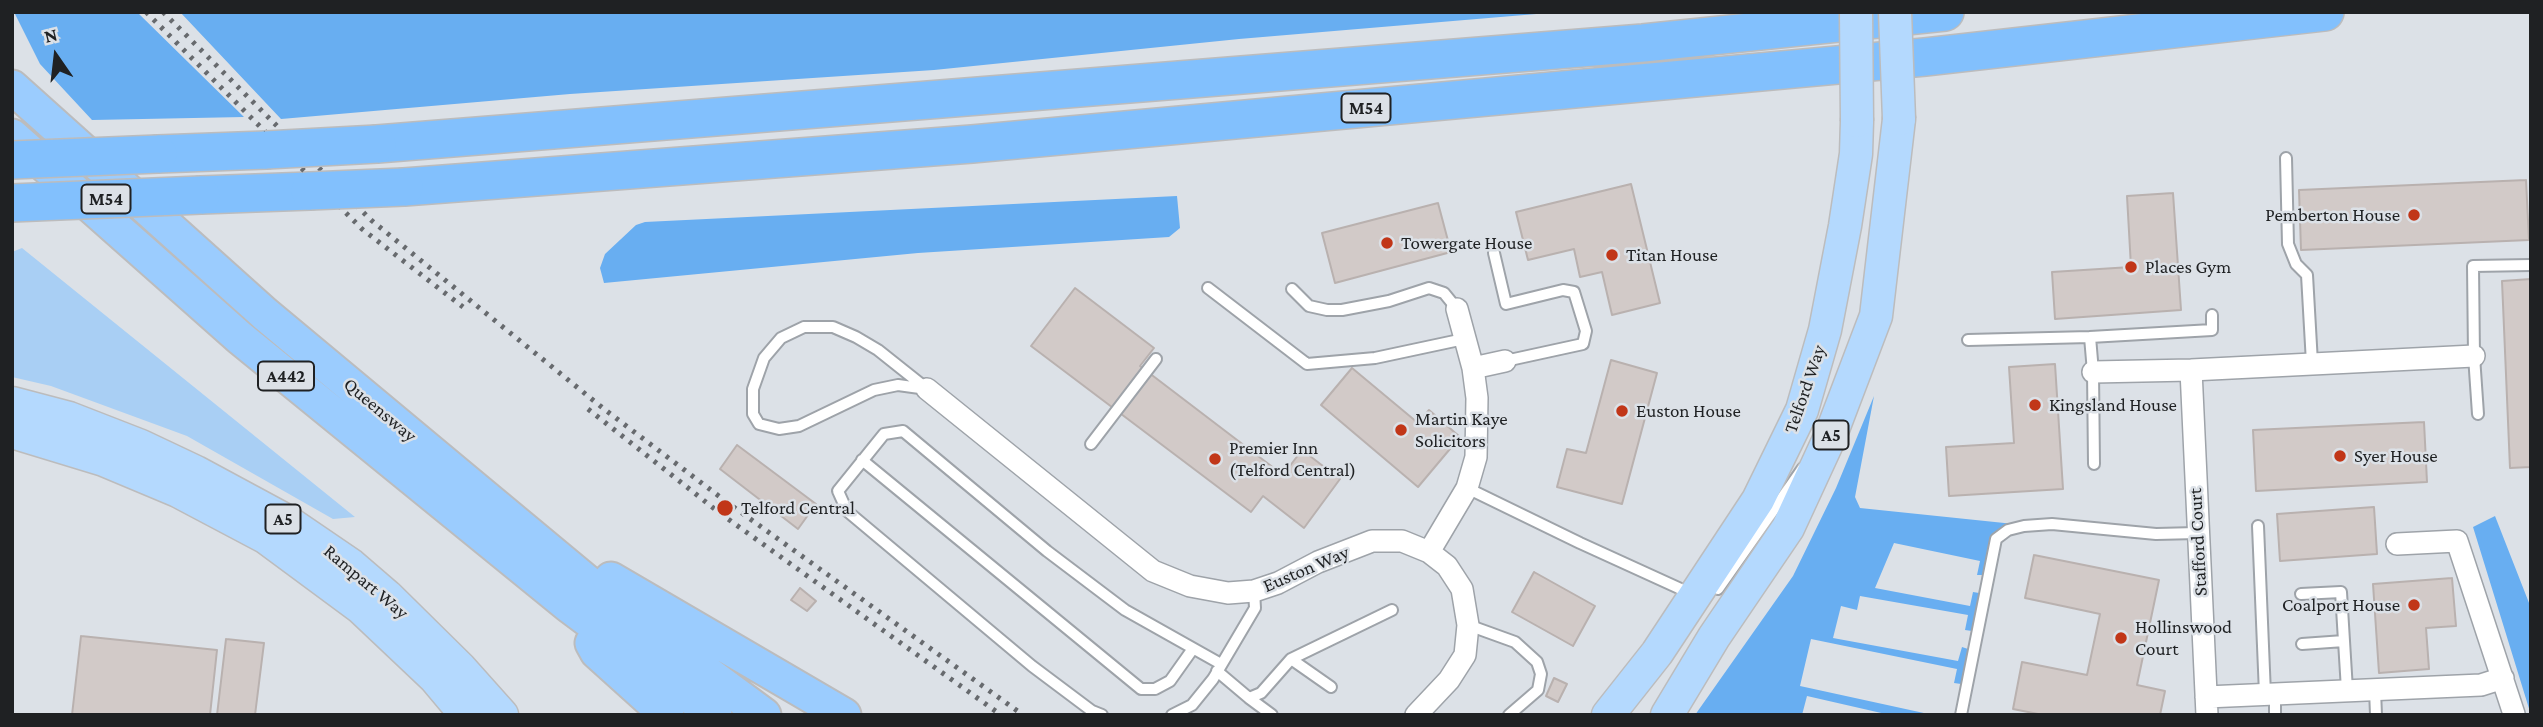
<!DOCTYPE html>
<style>
body{margin:0}
#map{position:relative;width:2543px;height:727px;overflow:hidden;background:#dce1e7;font-family:"Crimson Pro",serif}
canvas{display:block}
.frame{position:absolute;inset:0;border:14px solid #1f2123;pointer-events:none}
.north{position:absolute;left:21px;top:21px;width:70px;height:70px;-webkit-text-stroke:5px #dce1e7;paint-order:stroke;rotate:346deg;font-size:19px;font-weight:700;line-height:28px;text-align:center;color:#1f2123}
.north::after{content:'';display:block;margin:auto;width:24px;height:32px;background:#1f2123;clip-path:polygon(50% 0,100% 100%,50% 72%,0 100%)}
</style>
<div id="map">
<canvas width="2543" height="727"></canvas>
<div class="frame"></div>
<div class="north">N</div>
</div>
<script>
const c = document.querySelector('canvas').getContext('2d');
c.lineJoin = 'round';
function fillPath(path, color) { c.fillStyle = color; c.fill(path, 'evenodd'); }
const poly = rows => new Path2D(rows.map(r => 'M' + r).join(''));
function strokePath(path, color, width, dash) { c.strokeStyle = color; c.lineWidth = width; c.lineCap = dash ? 'butt' : 'round'; c.setLineDash(dash || []); c.stroke(path); }
function label(font, color, halo, rows, align = 'center') {
  c.font = font + ' "Crimson Pro",serif'; c.lineWidth = 5; c.setLineDash([]); c.textBaseline = 'middle'; c.strokeStyle = halo; c.fillStyle = color; for (const [text, x, y, turn = 0] of rows) {
    c.save(); c.translate(x, y); c.rotate((+turn || 0) * Math.PI / 180); c.textAlign = isNaN(turn) ? turn : align; if (halo) c.strokeText(text, 0, 0); c.fillText(text, 0, 0); c.restore();
  }
}
const green = poly([
 [22,248,355,517,333,519,187,436,51,386,12,377,12,252]
]);
const forest = poly([
 [14,12,137,12,244,117,92,120,40,64],
 [180,12,1560,12,1239,39,934,70,570,94,281,119],
 [1177,196,1180,228,1169,237,918,253,604,283,600,268,605,254,636,225,645,222],
 [1874,396,1855,497,1860,508,2014,524,1992,549,1983,575,1977,575,1980,561,1894,543,1875,588,1970,606,1973,592,1979,593,1972,631,1965,630,1968,615,1860,596,1857,610,1841,606,1833,638,1958,661,1962,647,1968,649,1961,684,1954,683,1957,669,1811,639,1800,686,1933,715,1890,715,1807,696,1802,715,1695,715,1793,576,1836,488],
 [2495,516,2531,608,2531,715,2473,527]
]);
const building = poly([
 [2526,180,2529,240,2301,250,2299,190,2526,180],
 [1631,184,1660,303,1612,315,1602,272,1580,277,1574,249,1528,260,1516,212,1631,184],
 [2173,193,2181,310,2055,319,2052,272,2131,267,2127,196,2173,193],
 [1438,203,1451,252,1335,283,1322,233,1438,203],
 [2531,279,2531,467,2510,468,2502,281,2531,279],
 [1075,288,1154,348,1140,366,1283,475,1302,450,1340,479,1304,528,1263,496,1251,512,1031,346,1075,288],
 [1611,360,1657,373,1622,504,1557,487,1567,449,1586,453,1611,360],
 [2055,364,2063,489,1949,496,1946,447,2014,443,2009,367,2055,364],
 [1352,368,1418,423,1429,410,1460,437,1418,487,1321,405,1352,368],
 [2424,422,2427,482,2256,491,2253,430,2424,422],
 [737,445,816,504,798,529,720,469,737,445],
 [2374,507,2377,554,2280,561,2277,514,2374,507],
 [2034,555,2159,580,2137,685,2165,691,2160,715,2043,715,2013,709,2022,662,2087,675,2100,614,2025,598,2034,555],
 [1534,572,1595,606,1573,646,1512,612,1534,572],
 [2452,578,2456,626,2426,628,2429,669,2379,673,2373,584,2452,578],
 [800,588,816,601,807,611,791,600,800,588],
 [81,636,217,650,210,715,72,715,81,636],
 [226,639,264,643,255,715,217,715,226,639],
 [1554,678,1567,684,1558,702,1546,696,1554,678]
]);
const service = poly([
 [2286,158,2288,244,2296,264,2307,275,2312,363],
 [1494,253,1506,304,1563,290,1574,292,1586,331,1583,344,1505,361],
 [1208,288,1307,364,1375,358,1464,339],
 [1292,289,1309,306,1327,310,1342,310,1389,301,1429,288,1444,293,1457,309],
 [804,327,833,327,856,337,878,350,927,389,898,385,874,390,799,426,779,429,759,424,753,414,753,389,764,358,781,338,804,327],
 [2090,337,2212,330,2212,315],
 [1968,340,2090,337,2093,372,2094,464],
 [2478,414,2474,356,2473,266,2531,265],
 [1091,444,1156,359],
 [862,460,1141,689,1155,689,1170,681,1192,650],
 [1467,488,1580,543,1694,595],
 [2258,526,2265,694],
 [1718,589,1803,468],
 [2301,594,2341,592,2347,690],
 [1468,625,1515,642,1537,662,1541,674,1538,690,1509,715],
 [2302,644,2344,641],
 [1291,659,1331,687],
 [1217,671,1249,698,1261,693,1291,659,1392,610],
 [2375,690,2376,715],
 [2275,694,2275,715],
 [1249,698,1272,715],
 [1102,715,1092,711,1032,666,847,511,838,491,884,434,903,431,1047,551,1125,610,1221,664],
 [1172,715,1192,705,1213,679,1255,608,1254,591],
 [1961,715,1996,539,2008,530,2024,526,2052,524,2156,534,2197,533]
]);
const minor = poly([
 [1473,368,1505,361],
 [2191,370,2207,715],
 [2093,372,2191,370,2474,356],
 [927,389,1153,571,1190,586,1228,593,1254,591,1278,583,1318,562,1372,541,1402,541,1429,552,1447,566,1462,589,1468,625,1465,655,1449,680,1416,715],
 [2397,544,2457,541,2514,714],
 [1429,552,1467,488,1476,457,1477,398,1473,368,1457,309],
 [2206,697,2481,685,2503,678]
]);
const primary = poly([
 [12,403,69,418,141,446,196,472,285,520,351,565,387,596,460,668,502,715],
 [12,432,104,460,178,491,265,537,361,608,435,678,466,715],
 [1608,715,1657,653,1758,500,1802,410,1825,330,1845,226,1856,154,1857,121],
 [1667,715,1714,637,1788,528,1830,437,1876,316,1899,119]
]);
const trunk = poly([
 [12,87,265,314,469,484,611,602,764,715],
 [12,136,240,338,568,605,715,715],
 [611,579,844,715],
 [592,643,597,652,667,715]
]);
const motorway = poly([
 [377,144,1643,43,1945,12],
 [158,154,266,150],
 [404,187,972,144,1925,57,2325,12],
 [201,195,310,191]
]);
const rail = poly([
 [146,12,362,229,463,307],
 [163,12,371,220,604,409,728,503,1023,715],
 [588,409,721,514,1001,715]
]);
const primaryBridge = poly([
 [1856,12,1857,121],
 [1895,12,1899,119]
]);
const motorwayBridge = poly([
 [266,150,377,144],
 [12,160,158,154],
 [310,191,404,187],
 [12,203,201,195]
]);
const markers = [
 [2414,215,7,"#c13618"],
 [1387,243,7,"#c13618"],
 [1612,255,7,"#c13618"],
 [2131,267,7,"#c13618"],
 [2035,405,7,"#c13618"],
 [1622,411,7,"#c13618"],
 [1401,430,7,"#c13618"],
 [2340,456,7,"#c13618"],
 [1215,459,7,"#c13618"],
 [725,508,9,"#c13618"],
 [2414,605,7,"#c13618"],
 [2121,638,7,"#c13618"]
];
const shields = [
 [1366,108,49],
 [106,199,49],
 [286,376,56],
 [1831,435,35],
 [283,519,35]
];
const shieldNames = [
 ["M54",1366,108],
 ["M54",106,199],
 ["A442",286,376],
 ["A5",1831,435],
 ["A5",283,519]
];
const poiNames = [
 ["Pemberton House",2400,215,"right"],
 ["Towergate House",1401,243],
 ["Titan House",1626,255],
 ["Places Gym",2145,267],
 ["Kingsland House",2049,405],
 ["Euston House",1636,411],
 ["Martin Kaye",1415,419],
 ["Solicitors",1415,441],
 ["Premier Inn",1229,448],
 ["(Telford Central)",1229,470],
 ["Syer House",2354,456],
 ["Telford Central",741,508],
 ["Coalport House",2400,605,"right"],
 ["Hollinswood",2135,627],
 ["Court",2135,649]
];
const streetNames = [
 ["Telford Way",1805,389,-71],
 ["Queensway",380,410,40],
 ["Stafford Court",2198,542,-93],
 ["Euston Way",1306,569,-23],
 ["Rampart Way",366,582,40]
];
fillPath(green, '#a9cff4');
fillPath(forest, '#68aef1');
fillPath(building, '#d2cac8');
strokePath(building, '#b9b1af', 2);
strokePath(service, '#9ea3a9', 14);
strokePath(minor, '#9ea3a9', 24);
strokePath(primary, '#bcbcbd', 35);
strokePath(trunk, '#bcbcbd', 37);
strokePath(motorway, '#bcbcbd', 40);
strokePath(service, '#fff', 10);
strokePath(minor, '#fff', 21);
strokePath(primary, '#b4d9fe', 32);
strokePath(trunk, '#9bccfe', 33);
strokePath(motorway, '#82c0fd', 37);
strokePath(rail, '#676a6e', 5, [3.5, 7]);
strokePath(primaryBridge, '#bcbcbd', 35, []);
strokePath(motorwayBridge, '#bcbcbd', 40, []);
strokePath(primaryBridge, '#b4d9fe', 32);
strokePath(motorwayBridge, '#82c0fd', 37);
for (const [x, y, r, color] of markers) { const dot = new Path2D(); dot.arc(x, y, r, 0, 2 * Math.PI); c.fillStyle = color; c.fill(dot); strokePath(dot, '#dce1e7', 2.5); }
for (const [x, y, w] of shields) { const box = new Path2D(); box.roundRect(x - w / 2, y - 14.5, w, 29, 5); c.fillStyle = '#dce1e7'; c.fill(box); strokePath(box, '#1f2123', 2); }
label('bold 18px', '#1f2123', null, shieldNames);
label('19px', '#1f2123', '#dce1e7', poiNames, 'left');
label('19px', '#1f2123', '#dce1e7', streetNames);
</script>
